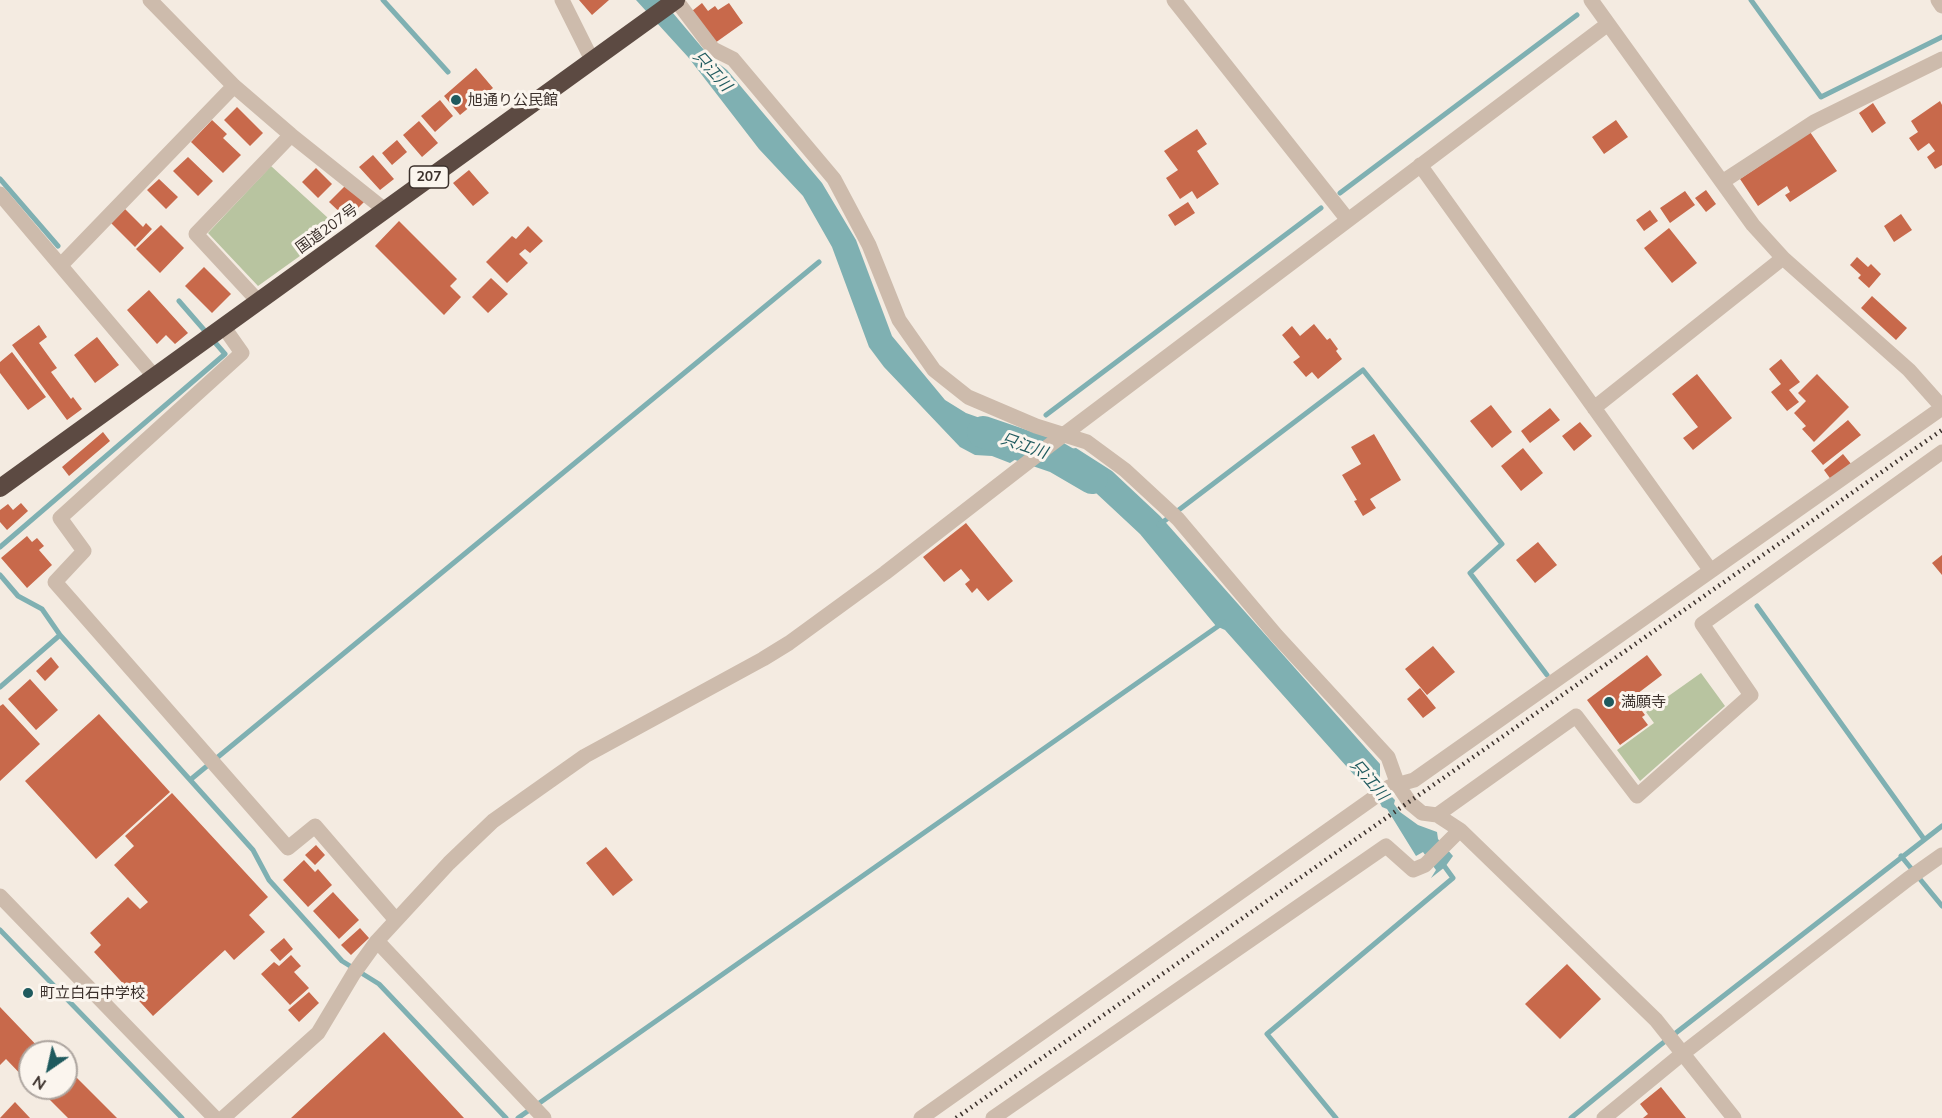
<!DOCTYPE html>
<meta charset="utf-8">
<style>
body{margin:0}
#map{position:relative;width:1942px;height:1118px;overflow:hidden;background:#f4ebe1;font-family:Mulish,sans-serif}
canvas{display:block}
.north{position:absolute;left:18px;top:1040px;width:60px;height:60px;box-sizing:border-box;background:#fbf5ee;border:2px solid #aea6a0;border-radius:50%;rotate:214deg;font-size:16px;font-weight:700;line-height:24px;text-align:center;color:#3b302b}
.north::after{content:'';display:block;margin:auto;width:21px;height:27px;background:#1f5a5e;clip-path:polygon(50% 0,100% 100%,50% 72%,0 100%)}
</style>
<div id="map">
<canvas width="1942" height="1118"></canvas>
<div class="north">N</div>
</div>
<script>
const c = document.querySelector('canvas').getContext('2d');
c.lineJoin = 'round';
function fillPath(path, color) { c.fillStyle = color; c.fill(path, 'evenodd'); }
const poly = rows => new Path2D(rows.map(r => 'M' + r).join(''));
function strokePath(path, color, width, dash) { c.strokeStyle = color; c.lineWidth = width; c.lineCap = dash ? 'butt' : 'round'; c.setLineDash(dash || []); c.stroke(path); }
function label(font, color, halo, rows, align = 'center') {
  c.font = font + ' Mulish,"Noto Sans JP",sans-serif'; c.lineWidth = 6; c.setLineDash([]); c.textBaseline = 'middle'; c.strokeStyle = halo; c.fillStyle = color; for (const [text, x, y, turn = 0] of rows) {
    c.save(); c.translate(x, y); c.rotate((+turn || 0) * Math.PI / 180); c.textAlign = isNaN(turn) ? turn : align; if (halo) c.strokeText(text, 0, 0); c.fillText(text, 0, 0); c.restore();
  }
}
const green = poly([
 [271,166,339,228,258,286,208,233],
 [1701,673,1725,706,1640,781,1617,750,1654,723,1646,712]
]);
const water = poly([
 [636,0,662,0,710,57,727,70,822,183,856,240,892,336,945,400,966,413,1025,434,1025,446,1016,459,1010,463,992,456,975,455,960,447,884,367,869,347,832,247,803,196,759,149,688,57],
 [1076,448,1112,471,1160,516,1380,764,1380,785,1395,800,1394,804,1400,812,1418,825,1437,832,1438,839,1453,856,1445,867,1431,878,1436,870,1423,852,1416,856,1387,809,1382,807,1375,793,1363,785,1225,630,1216,626,1140,534,1096,493,1056,467,1058,451]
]);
const stream = poly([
 [383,0,448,72],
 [1751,0,1821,97,1942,37],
 [0,179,58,246],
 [1340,193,1577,15],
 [1046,415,1321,208],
 [1159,525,1363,370,1502,544,1470,573,1547,675],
 [0,547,225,354,179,301],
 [0,575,18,596,42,609,60,635],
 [1757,606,1924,839],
 [0,687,60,635,253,850,269,880,342,961,379,984,506,1118],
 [190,780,819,262],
 [1901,856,1942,906],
 [0,930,182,1118],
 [518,1118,1224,622],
 [1336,1118,1267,1034,1453,878,1445,867],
 [1571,1118,1659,1046,1942,826]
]);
const river = poly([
 [983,432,1056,457,1092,478]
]);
const building = poly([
 [579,0,609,0,592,15],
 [702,3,708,11,715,6,718,10,729,3,743,23,715,43,692,11],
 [476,68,493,88,460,115,444,96],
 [440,100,453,116,435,132,421,116],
 [1940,101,1942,105,1942,165,1935,169,1927,157,1935,151,1929,143,1918,151,1909,138,1918,132,1911,121],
 [1873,103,1886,123,1872,133,1859,113],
 [237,107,263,133,250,146,224,120],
 [212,120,227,134,223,138,241,155,223,173,191,142],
 [1616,120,1628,137,1604,154,1592,137],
 [419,121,438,143,422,157,403,135],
 [1197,129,1207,144,1197,151,1219,184,1197,199,1192,191,1180,199,1166,178,1178,170,1164,151],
 [1810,132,1837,171,1790,202,1785,195,1790,192,1787,186,1758,206,1740,179],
 [397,140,407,152,392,165,382,153],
 [373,155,394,179,380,190,359,167],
 [188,157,213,181,198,196,173,171],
 [316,168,332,184,318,198,302,182],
 [469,170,489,193,473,206,453,183],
 [159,179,178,197,166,209,147,190],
 [346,185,364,202,347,219,329,202],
 [1706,190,1716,204,1706,212,1695,198],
 [1685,191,1695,205,1670,223,1660,208],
 [1188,202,1195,213,1175,226,1168,215],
 [125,209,143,227,146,223,152,229,135,247,111,223],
 [1650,210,1658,221,1644,231,1636,220],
 [1901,214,1912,230,1894,242,1884,226],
 [399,221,457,279,450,286,461,297,444,315,375,246],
 [161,225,184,248,160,273,136,249],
 [528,226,543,241,530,253,525,249,519,254,528,263,507,283,486,262,512,236,516,239],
 [1669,228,1697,263,1672,283,1644,248],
 [1857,257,1868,267,1871,264,1881,274,1869,288,1858,278,1861,275,1850,265],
 [204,267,231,294,212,313,185,286],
 [491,278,508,294,488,313,472,297],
 [149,290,188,333,175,344,166,335,157,344,127,310],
 [1872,296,1907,328,1896,340,1861,308],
 [1314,324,1327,340,1330,338,1338,349,1336,351,1342,359,1318,379,1312,372,1306,377,1293,362,1300,357,1282,335,1292,326,1300,336],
 [39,325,47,337,39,343,57,368,51,372,71,399,73,397,82,409,67,420,12,345],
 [97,337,119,365,95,383,74,355],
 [12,352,46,397,28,410,0,373,0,362],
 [1781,359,1800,382,1789,390,1799,402,1787,411,1771,392,1781,384,1769,369],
 [1697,374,1732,418,1693,450,1683,438,1698,427,1672,394],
 [1817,374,1849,407,1814,442,1802,429,1806,426,1794,413,1806,401,1798,393],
 [1491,405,1512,432,1492,448,1470,421],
 [1550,408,1560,420,1530,443,1521,431],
 [1848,420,1861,435,1823,465,1811,451],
 [1580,422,1592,436,1574,451,1562,436],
 [103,432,110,441,69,476,62,467],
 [1374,434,1401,480,1370,499,1376,508,1363,516,1354,501,1357,500,1342,475,1361,464,1351,447],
 [1523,448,1543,473,1521,491,1501,466],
 [1843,454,1852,465,1832,481,1824,470],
 [21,503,28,511,7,530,0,522,0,510,8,504,13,510],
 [966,523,1013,581,988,601,977,588,972,593,965,584,970,580,961,569,944,582,923,557],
 [27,536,32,542,37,538,44,546,39,550,52,565,27,588,1,558],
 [1538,542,1557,565,1535,583,1516,560],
 [1942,555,1942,575,1932,563],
 [1433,646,1455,672,1427,695,1405,669],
 [1647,655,1662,675,1629,700,1634,706,1637,704,1645,715,1642,717,1648,725,1620,745,1587,700],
 [51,657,59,667,45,681,36,671],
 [30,679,58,710,36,730,8,699],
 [1420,688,1436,708,1423,718,1407,699],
 [3,704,40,744,0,781,0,706],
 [99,714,170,792,96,859,25,781],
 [172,793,268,897,249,915,265,932,234,960,225,950,153,1016,94,952,101,945,90,933,128,897,140,909,148,902,114,865,134,846,125,836],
 [316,845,325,855,315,865,305,855],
 [606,847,633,880,613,896,586,863],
 [304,860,315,872,318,869,332,885,308,907,283,880],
 [333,892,359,920,339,939,313,911],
 [360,928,369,938,351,955,341,945],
 [284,938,293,949,280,961,270,950],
 [291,955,301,966,294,972,309,988,290,1005,261,974,274,962,279,966],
 [1567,964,1601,999,1560,1039,1525,1004],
 [309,992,319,1003,299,1022,288,1010],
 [0,1007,43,1052,30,1052,30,1084,6,1059,0,1065],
 [384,1032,464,1118,291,1118],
 [68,1069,117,1118,68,1118,43,1093,48,1088,66,1088,66,1071],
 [1661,1087,1686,1118,1643,1118,1648,1114,1640,1104],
 [15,1102,30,1118,0,1118]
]);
const minor = poly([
 [150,0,234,86,291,135,385,210],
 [562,0,592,60],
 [676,0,713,49,733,59,834,179,869,245,899,320,934,370,968,397,1036,426,1087,442,1125,470,1178,519,1276,635,1388,757,1398,785,1410,803,1422,813,1437,815,1460,830,1656,1020,1734,1118],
 [1174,0,1348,220],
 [1591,0,1753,225,1783,258,1909,370,1942,407],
 [1938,0,1942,6],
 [1420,165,1711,571],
 [1722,182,1814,122,1942,59],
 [0,194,154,376],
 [61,265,234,86],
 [258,301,196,234,291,135],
 [223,326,242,353,60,518,84,551,55,582,288,848,315,826,396,920],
 [1594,408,1783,258],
 [1437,815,1576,716,1637,796,1751,695,1702,624,1942,452],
 [0,896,215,1118],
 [377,941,544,1118],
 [223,1118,318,1033,354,973,377,941,449,863,493,821,585,756,763,659,789,643,885,573,1050,445,1608,24],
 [921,1118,1389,787,1414,780,1942,408],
 [993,1118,1386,846,1413,870,1425,865,1460,830],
 [1604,1118,1682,1054,1908,879,1942,855]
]);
const highway = poly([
 [0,488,676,0]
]);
const rail = poly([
 [956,1118,1942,430]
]);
const markers = [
 [456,100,6,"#1f5a5e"],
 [1609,702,6,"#1f5a5e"],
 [28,993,6,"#1f5a5e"]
];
const shields = [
 [429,177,39]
];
const shieldNames = [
 ["207",429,177]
];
const poiNames = [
 ["旭通り公民館",468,100],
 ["満願寺",1621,702],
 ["町立白石中学校",40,993]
];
const streetNames = [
 ["国道207号",327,229,-36]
];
const waterNames = [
 ["只江川",712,71,48],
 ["只江川",1024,446,19],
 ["只江川",1369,780,49]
];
fillPath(green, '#b8c4a0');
fillPath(water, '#7fb0b2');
strokePath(stream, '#7fb0b2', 5);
strokePath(river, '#7fb0b2', 32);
fillPath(building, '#c8694b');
strokePath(minor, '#cdbbac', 15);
strokePath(highway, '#5c4a42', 18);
strokePath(rail, '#3b302b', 4.5, [1.5, 4.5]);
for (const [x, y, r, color] of markers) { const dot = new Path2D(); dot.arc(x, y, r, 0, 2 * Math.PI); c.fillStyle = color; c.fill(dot); strokePath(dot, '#fbf5ee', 2); }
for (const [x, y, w] of shields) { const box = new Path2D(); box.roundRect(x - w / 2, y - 11, w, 22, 4.5); c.fillStyle = '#fbf5ee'; c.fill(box); strokePath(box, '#3b302b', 1.5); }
label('bold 14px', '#3b302b', null, shieldNames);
label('15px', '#3b302b', '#fbf5ee', poiNames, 'left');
label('15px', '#3b302b', '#fbf5ee', streetNames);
label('italic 16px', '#1f5a5e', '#fbf5ee', waterNames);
</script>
